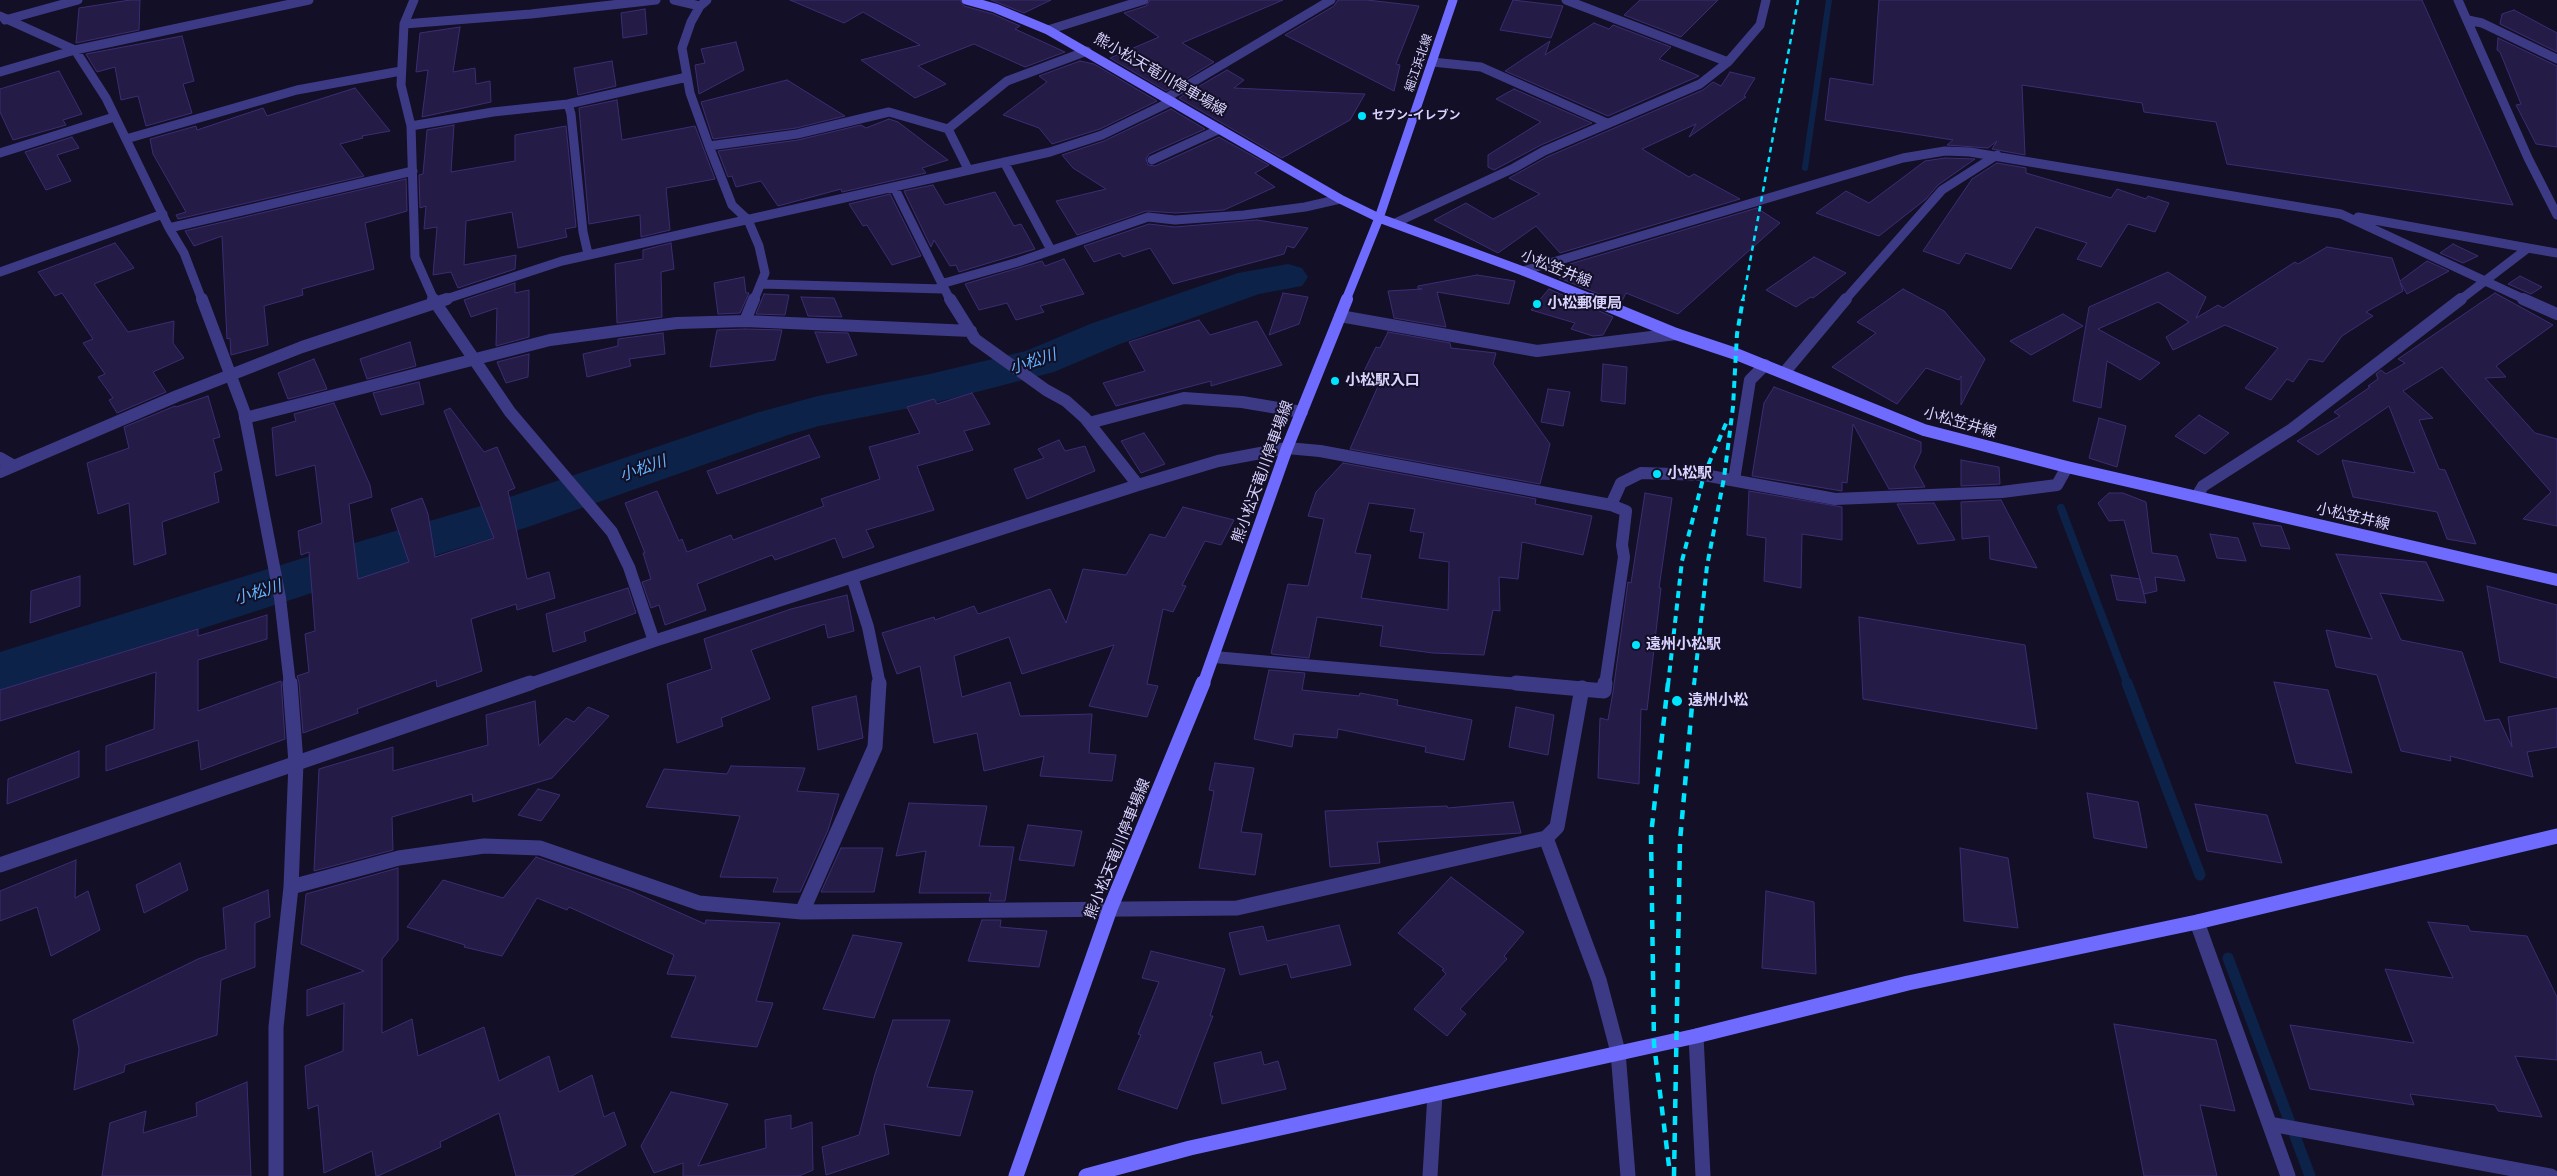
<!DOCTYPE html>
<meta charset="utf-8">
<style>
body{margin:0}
canvas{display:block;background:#130f26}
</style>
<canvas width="2557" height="1176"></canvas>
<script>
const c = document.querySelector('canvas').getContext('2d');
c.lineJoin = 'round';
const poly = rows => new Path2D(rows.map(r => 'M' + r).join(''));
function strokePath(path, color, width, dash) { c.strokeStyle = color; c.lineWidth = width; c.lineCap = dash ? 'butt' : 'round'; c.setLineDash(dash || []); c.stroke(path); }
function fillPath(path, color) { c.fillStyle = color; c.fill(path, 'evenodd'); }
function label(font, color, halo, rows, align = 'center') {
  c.font = font + ' "Fira Sans Condensed","Noto Sans JP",sans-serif'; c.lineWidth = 4; c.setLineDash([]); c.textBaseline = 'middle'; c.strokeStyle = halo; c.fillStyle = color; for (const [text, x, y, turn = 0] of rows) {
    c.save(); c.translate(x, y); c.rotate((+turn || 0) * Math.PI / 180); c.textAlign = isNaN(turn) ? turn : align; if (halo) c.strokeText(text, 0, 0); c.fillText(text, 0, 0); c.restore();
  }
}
const streamFar2 = poly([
 [1805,168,1829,0]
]);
const streamFar1 = poly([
 [2061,508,2128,685]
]);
const stream = poly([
 [2127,683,2200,875],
 [2228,958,2310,1176]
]);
const river = poly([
 [1288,264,1302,268,1308,277,1302,286,1259,294,1120,344,1054,372,930,404,819,426,788,435,528,527,318,591,0,694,0,652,310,556,498,501,756,413,818,396,930,374,1026,351,1090,324,1238,273,1288,264]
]);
const building = poly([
 [130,0,140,0,139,30,76,43,79,8,130,0],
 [790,0,960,0,964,6,993,14,1020,26,1015,29,1065,52,1025,67,974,44,918,66,946,84,915,98,861,60,920,45,863,12,844,23,790,0],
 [991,0,1051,0,1024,13,991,0],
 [1150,0,1283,0,1182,43,1214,62,1166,91,1110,58,1159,37,1124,13,1146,6,1150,0],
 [1338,0,1367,0,1419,6,1396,64,1400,65,1394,91,1285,35,1334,6,1338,0],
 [1513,0,1563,6,1551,38,1500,30,1513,0],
 [1640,0,1718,0,1681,37,1624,15,1640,0],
 [1879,0,2422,0,2513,205,2227,164,2216,122,2144,112,2142,103,2022,85,2025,155,1992,149,1997,141,1988,148,1947,145,1953,140,1825,120,1830,78,1873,85,1879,0],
 [645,9,647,34,623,38,621,13,645,9],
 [2514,10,2557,33,2557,52,2500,24,2502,14,2514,10],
 [1594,23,1609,29,1613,25,1671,47,1659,59,1699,76,1608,116,1505,71,1550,41,1545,55,1594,23],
 [460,27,453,72,475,68,476,84,490,81,491,102,422,117,428,70,416,72,420,33,460,27],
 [182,36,194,81,183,84,192,113,146,126,138,96,121,100,115,67,97,72,86,54,182,36],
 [2498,38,2557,66,2557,147,2536,144,2516,105,2521,104,2500,52,2497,50,2498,38],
 [736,42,744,70,699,94,695,65,705,63,701,49,736,42],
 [612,61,616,86,578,95,574,68,612,61],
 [1080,61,1094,64,1157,101,1100,129,1052,144,1039,128,1003,115,1047,82,1039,76,1080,61],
 [1227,70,1244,80,1234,88,1365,94,1350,120,1282,158,1179,98,1227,70],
 [59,71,82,114,63,120,66,125,13,140,0,112,0,89,59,71],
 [1730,72,1755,78,1744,96,1746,97,1689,137,1696,124,1642,149,1689,177,1694,174,1740,199,1560,253,1536,226,1498,253,1434,220,1466,203,1493,219,1540,194,1509,178,1547,157,1703,90,1713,82,1721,86,1730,72],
 [787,80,845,116,796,128,713,139,701,102,787,80],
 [355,88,390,131,362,136,363,138,340,144,364,176,178,219,176,215,186,212,153,154,150,139,196,126,197,130,263,108,267,116,355,88],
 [1514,89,1592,123,1541,145,1494,170,1488,167,1488,155,1541,122,1496,99,1514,89],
 [617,100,622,140,695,126,715,179,666,188,670,230,641,237,640,215,589,224,579,108,617,100],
 [1171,109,1205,129,1149,154,1146,159,1148,165,1155,166,1219,137,1269,165,1255,173,1275,187,1224,210,1175,213,1146,211,1077,235,1056,201,1106,189,1073,168,1062,155,1104,141,1171,109],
 [889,119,898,122,948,160,922,168,926,173,842,192,841,189,778,206,761,181,736,187,732,176,728,177,718,151,798,140,861,125,866,128,889,119],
 [454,125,451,172,515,161,515,135,566,126,576,227,565,229,567,237,518,248,512,212,466,221,464,265,516,255,515,269,458,288,451,272,433,275,437,227,424,229,426,206,420,208,419,175,423,174,427,130,454,125],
 [72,137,79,148,57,155,71,181,46,190,25,152,72,137],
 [1945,158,1975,159,1938,185,1926,199,1879,236,1816,213,1846,191,1869,203,1925,161,1945,158],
 [1997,163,2026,168,2026,173,2111,198,2117,189,2146,199,2148,196,2169,203,2155,232,2128,224,2101,267,2077,259,2087,243,2036,227,2011,269,1966,253,1959,264,1923,251,1972,179,1997,163],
 [406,179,407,211,365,223,374,269,302,289,303,295,264,306,268,345,231,355,230,338,227,339,222,236,194,246,185,231,406,179],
 [933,185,945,205,995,192,1014,226,1021,224,1035,249,959,272,956,265,950,266,934,240,931,247,904,191,933,185],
 [890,194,921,256,892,265,867,225,863,226,849,204,890,194],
 [1757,208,1780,223,1678,314,1626,293,1621,303,1559,278,1570,264,1757,208],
 [1257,220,1308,228,1294,248,1287,246,1284,254,1173,284,1150,248,1123,257,1120,253,1094,262,1084,246,1149,224,1175,227,1257,220],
 [115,243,134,268,94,284,128,332,174,321,173,343,184,358,153,372,166,392,117,413,109,400,113,398,98,377,105,374,83,343,93,339,62,293,55,296,38,272,115,243],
 [671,243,674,269,661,272,662,317,617,323,615,264,643,259,643,250,671,243],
 [2453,244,2478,256,2463,263,2440,253,2453,244],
 [2327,247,2392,258,2400,281,2427,261,2449,271,2407,294,2400,282,2403,291,2366,312,2373,316,2342,336,2323,362,2309,359,2293,382,2287,379,2271,400,2245,388,2278,348,2225,325,2173,350,2166,337,2189,322,2158,302,2098,329,2160,363,2140,380,2107,361,2101,408,2073,401,2089,307,2168,272,2206,297,2196,318,2218,305,2223,308,2295,262,2298,264,2327,247],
 [1814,257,1846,273,1813,298,1811,297,1796,307,1766,290,1814,257],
 [1064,259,1084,294,1040,306,1044,312,1016,320,1007,303,979,310,965,284,1042,261,1045,266,1064,259],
 [1477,275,1515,281,1509,304,1437,292,1446,327,1394,318,1388,291,1422,289,1418,289,1418,286,1477,275],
 [2520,276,2542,287,2531,294,2508,284,2520,276],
 [744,277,746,293,749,293,740,313,718,314,714,283,744,277],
 [515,283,515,293,529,290,529,337,496,346,497,308,471,317,464,300,515,283],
 [1549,289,1613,317,1603,335,1593,336,1571,329,1575,323,1531,310,1549,289],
 [1903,289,1944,311,1985,359,1961,405,1961,376,1959,380,1926,368,1897,404,1832,367,1876,333,1857,322,1903,289],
 [1283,293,1308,297,1299,324,1269,335,1283,293],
 [2495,293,2553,325,2496,366,2506,377,2485,378,2535,433,2557,439,2557,526,2523,519,2551,492,2442,367,2403,391,2433,418,2419,420,2439,469,2445,470,2476,544,2447,539,2437,512,2353,497,2342,460,2415,473,2389,406,2318,455,2297,441,2340,416,2334,412,2370,387,2368,386,2378,379,2376,374,2381,370,2386,374,2405,363,2398,359,2495,293],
 [764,294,789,295,785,315,756,314,764,294],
 [801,297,834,298,842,317,808,316,801,297],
 [2063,314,2083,326,2031,355,2010,341,2063,314],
 [1199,320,1210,335,1257,321,1282,365,1211,386,1211,381,1116,406,1103,383,1145,371,1129,342,1199,320],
 [745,329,782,330,775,360,710,367,717,330,745,329],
 [815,332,848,333,857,355,827,363,815,332],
 [1388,332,1450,343,1451,348,1496,353,1493,364,1550,444,1540,484,1350,449,1379,384,1357,385,1376,347,1380,348,1388,332],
 [663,333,665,354,629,359,631,366,587,377,583,354,618,346,618,339,663,333],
 [410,342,416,366,367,379,360,359,410,342],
 [529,354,528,377,506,383,497,362,529,354],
 [314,359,327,389,288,399,278,373,314,359],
 [1603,364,1627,367,1625,404,1601,401,1603,364],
 [419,382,424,404,381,415,373,393,419,382],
 [1774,387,1921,442,1921,452,1914,467,1925,487,1889,489,1853,424,1847,483,1842,482,1842,491,1752,476,1764,403,1774,387],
 [1548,389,1570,392,1563,426,1541,422,1548,389],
 [972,393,990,424,964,431,973,450,917,466,934,510,866,530,874,547,843,558,835,538,775,560,772,555,697,584,706,610,665,625,659,605,651,608,642,582,651,579,643,553,645,553,625,503,657,491,679,541,682,539,687,552,731,535,733,540,824,506,821,499,880,479,869,447,920,433,907,407,934,399,937,404,972,393],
 [208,396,220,437,213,439,222,470,214,473,219,502,162,522,166,554,134,565,129,503,98,514,87,463,129,448,124,427,175,406,176,407,208,396],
 [334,403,370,485,372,497,349,504,358,579,409,562,391,509,422,498,428,514,435,557,494,538,444,411,450,408,484,452,497,447,515,488,508,491,527,579,549,572,555,598,517,610,516,604,471,619,482,671,437,687,436,680,357,709,358,713,303,733,299,682,297,676,309,672,305,634,315,631,309,552,301,555,298,531,322,523,315,465,276,476,272,428,296,421,294,414,334,403],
 [2199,415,2229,433,2205,454,2175,436,2199,415],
 [2099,418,2126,426,2117,467,2089,458,2099,418],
 [1144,433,1165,464,1141,473,1121,441,1144,433],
 [809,435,820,457,717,494,707,471,809,435],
 [1059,440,1065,451,1085,446,1095,471,1027,499,1014,469,1044,458,1038,449,1059,440],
 [1961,460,1999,467,2000,484,1961,486,1961,460],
 [1343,463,1536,499,1535,504,1592,516,1583,555,1522,542,1518,579,1499,577,1500,611,1493,610,1484,655,1433,653,1380,646,1383,626,1317,617,1309,658,1272,654,1271,653,1288,584,1308,586,1324,519,1308,516,1316,492,1343,463],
 [1369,503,1415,509,1410,531,1424,533,1419,558,1449,562,1448,610,1361,598,1371,555,1355,553,1369,503],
 [1749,491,1842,507,1842,540,1802,534,1801,588,1764,581,1766,538,1747,535,1749,491],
 [1645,493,1672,498,1659,588,1661,588,1647,710,1641,709,1639,784,1598,778,1600,718,1608,720,1613,692,1628,582,1631,583,1645,493],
 [2109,493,2123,493,2146,502,2152,553,2177,556,2185,581,2155,577,2157,591,2144,594,2124,520,2109,521,2098,503,2109,493],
 [2001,500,2037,568,1990,559,1989,536,1962,539,1961,502,2001,500],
 [1934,503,1955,540,1918,544,1897,504,1934,503],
 [1183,507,1234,520,1221,545,1205,541,1182,585,1186,586,1173,612,1163,609,1147,684,1158,686,1147,717,1089,706,1114,645,1022,674,1009,637,954,656,962,697,1010,682,1020,716,1092,714,1089,753,1116,755,1112,781,1040,776,1044,756,984,771,977,733,934,743,920,666,897,674,882,633,934,617,935,620,974,606,978,614,1050,589,1066,623,1083,569,1126,575,1150,534,1165,538,1183,507],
 [2253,523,2281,526,2290,549,2261,546,2253,523],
 [2210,534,2238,538,2246,561,2217,558,2210,534],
 [2336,554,2426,562,2444,601,2380,593,2401,640,2462,652,2485,721,2499,719,2512,747,2508,717,2557,708,2557,747,2527,752,2533,777,2450,756,2451,761,2401,751,2377,675,2336,667,2326,630,2372,639,2336,554],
 [2111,575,2140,579,2146,603,2117,600,2111,575],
 [80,576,80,606,30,623,31,591,80,576],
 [2487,586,2557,605,2557,678,2500,662,2487,586],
 [628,588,636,613,584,632,586,641,553,652,546,614,628,588],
 [847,595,854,631,828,638,825,624,751,650,770,699,721,718,723,726,677,743,667,684,712,669,704,639,791,609,847,595],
 [267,615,267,639,198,660,198,711,281,681,285,739,201,770,198,740,106,771,106,746,154,729,156,672,0,721,0,690,198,629,198,636,267,615],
 [1859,617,2025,645,2037,729,1863,699,1859,617],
 [1269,670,1305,673,1302,690,1359,696,1360,693,1398,700,1397,705,1472,720,1464,760,1425,752,1426,747,1338,729,1337,738,1294,734,1292,747,1254,739,1269,670],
 [2274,682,2328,690,2352,773,2296,763,2274,682],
 [856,696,863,738,818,750,812,707,856,696],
 [535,701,539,746,566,718,574,722,588,707,609,716,552,778,473,802,472,794,392,817,393,850,314,871,319,769,393,747,393,771,488,745,486,715,535,701],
 [1516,707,1554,715,1548,755,1509,747,1516,707],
 [79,751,79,777,7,804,8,779,79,751],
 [1215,763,1254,768,1241,832,1262,834,1255,875,1199,868,1214,791,1209,790,1215,763],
 [731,766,805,768,797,791,839,794,828,830,800,892,773,892,778,878,720,877,740,816,646,807,664,769,727,774,731,766],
 [538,789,560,795,541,821,518,815,538,789],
 [2087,793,2138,802,2147,848,2094,838,2087,793],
 [1513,802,1521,833,1377,842,1380,863,1330,867,1325,811,1447,806,1448,808,1513,802],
 [909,803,987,806,979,846,1014,847,1005,901,989,901,991,893,919,893,926,851,896,856,909,803],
 [2195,804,2267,815,2282,863,2207,851,2195,804],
 [1028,825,1082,831,1074,866,1019,860,1028,825],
 [841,848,883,848,874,892,821,892,841,848],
 [1960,848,2008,858,2018,928,1964,921,1960,848],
 [536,857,629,890,705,924,706,920,780,923,756,1001,773,1003,757,1047,671,1037,696,976,667,974,674,955,569,907,567,910,537,898,502,956,464,947,465,945,407,927,443,880,503,898,536,857],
 [76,860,75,898,88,891,100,930,51,956,37,907,0,921,0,891,76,860],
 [180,863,188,890,144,913,136,885,180,863],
 [398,868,398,940,382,959,382,1033,412,1019,418,1056,484,1027,499,1081,549,1056,559,1092,592,1075,604,1117,614,1112,626,1145,572,1176,516,1176,499,1113,440,1142,441,1147,378,1176,376,1176,372,1151,324,1173,318,1105,308,1109,305,1066,343,1051,344,1003,307,1016,307,990,364,971,301,944,306,894,398,868],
 [1451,877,1524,932,1504,956,1507,959,1460,1009,1466,1014,1447,1036,1414,1009,1446,974,1442,970,1444,969,1398,933,1451,877],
 [268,890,270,917,255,923,255,967,221,980,217,1035,125,1065,124,1072,74,1090,79,1049,73,1020,198,959,226,949,223,908,268,890],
 [1766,891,1814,902,1816,974,1762,968,1766,891],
 [982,920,1001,920,1000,927,1047,931,1039,967,968,961,982,920],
 [2428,922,2468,926,2470,931,2527,936,2557,997,2557,1060,2515,1056,2542,1117,2498,1111,2495,1105,2410,1094,2414,1105,2310,1089,2290,1025,2414,1043,2385,969,2453,978,2428,922],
 [1339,925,1351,965,1291,978,1287,964,1240,975,1229,933,1263,926,1267,941,1339,925],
 [853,935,902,943,874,1018,823,1009,853,935],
 [1151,951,1225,969,1210,1016,1213,1016,1177,1109,1118,1089,1141,1035,1138,1034,1159,982,1142,978,1151,951],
 [893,1020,950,1020,927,1087,973,1091,960,1136,884,1124,889,1154,826,1175,822,1147,859,1135,875,1074,893,1020],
 [2114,1024,2216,1040,2235,1111,2200,1105,2217,1176,2144,1176,2114,1024],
 [1261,1052,1264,1065,1278,1061,1286,1089,1222,1104,1214,1063,1261,1052],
 [247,1082,251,1176,102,1176,110,1123,146,1111,143,1133,197,1116,196,1103,247,1082],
 [671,1092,728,1104,698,1166,766,1148,765,1120,791,1115,791,1129,812,1122,813,1170,799,1176,683,1176,683,1163,654,1173,641,1146,671,1092]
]);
const streetFar2 = poly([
 [414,0,404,24,401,85,411,126,415,257,434,300],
 [674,0,700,6],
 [707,0,700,6,691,22,682,48,690,93,709,146,732,205,748,220,759,246,765,273,754,300],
 [1566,0,1728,62],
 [2458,0,2528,158,2557,215],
 [0,16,75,50,106,98,169,228,184,253,202,300],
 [5,20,78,0],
 [2468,20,2482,23,2557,59],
 [404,24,531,14,656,0],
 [1048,30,1144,0],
 [1432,62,1481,67,1607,123],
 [0,72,75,50,309,0],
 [1166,98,1331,0],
 [568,104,571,114,583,232,588,254],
 [411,126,493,112,568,104,687,77],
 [948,129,1007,81,1087,51],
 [126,139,297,90,401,71],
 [709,146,797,134,889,112,948,129,968,169],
 [0,153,114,117],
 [1152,160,1220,129],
 [1004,162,1051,250],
 [894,187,950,300],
 [2358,217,2528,248],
 [1395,223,1514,168,1544,151,1700,84,1728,62,1760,25,1766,0],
 [169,228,413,171],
 [1523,271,1903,158,1945,151,1970,152,2341,214,2526,300],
 [0,272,163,214],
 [762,284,943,289],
 [941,284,1018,262,1148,217,1175,220,1244,215,1305,207,1340,199],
 [443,300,562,261,1050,152,1102,135,1172,101],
 [1845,300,1942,190,1997,155],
 [2460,300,2528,248,2557,253]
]);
const streetFar1 = poly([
 [202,299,244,411,280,598,290,685],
 [433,299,510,412,612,532,629,567,654,641],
 [950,299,975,339,1046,390,1066,401,1085,418,1138,485],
 [2523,299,2557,314],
 [1340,316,1537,351,1676,334],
 [745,321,754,299],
 [1784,373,1846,299],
 [245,418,550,340,677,323,745,321,971,331],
 [1089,423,1184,398,1242,402,1302,412],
 [0,458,14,466],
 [0,472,177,396,302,347,447,299],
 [1734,480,1750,380,1765,365],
 [2197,496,2203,486,2292,429,2461,299],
 [1611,505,1621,483,1641,473,1704,475,1835,499,2002,492,2057,485,2067,467],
 [852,577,868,627,880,685],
 [1214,657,1530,685],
 [527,685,654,641,1138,485,1218,461,1287,448,1320,451,1611,505,1626,511,1622,545,1624,557,1605,685]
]);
const street = poly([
 [1516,683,1604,691,1605,683],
 [1546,838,1599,980,1618,1052,1628,1176],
 [0,865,530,683],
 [291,887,399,858,484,846,540,848,699,903,802,912,1237,908,1546,838,1557,827,1582,688],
 [802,912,875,747,879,683],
 [2197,922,2288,1176],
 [1696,1036,1703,1176],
 [2270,1124,2551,1176],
 [276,1176,276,1027,291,887,296,763,290,683],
 [1430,1176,1435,1094]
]);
const secondaryFar2 = poly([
 [966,0,995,8,1048,30,1340,199,1379,218,1523,271,1595,300],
 [1346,300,1379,218,1453,0]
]);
const secondaryFar1 = poly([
 [1591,299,1676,334,1736,354,1924,430,2067,467,2557,580],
 [1203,685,1287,448,1347,299]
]);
const secondary = poly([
 [1016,1176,1110,909,1203,683],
 [1086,1176,1190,1148,1696,1036,1908,983,2197,922,2557,836]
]);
const railFar2 = poly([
 [1743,300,1798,0]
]);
const railFar1 = poly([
 [1668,685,1682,561,1704,475,1727,421],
 [1694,685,1707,566,1724,478,1733,407,1737,334,1743,299]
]);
const rail = poly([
 [1668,683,1651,835,1654,1044,1669,1166],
 [1674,1176,1680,841,1694,683]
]);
const markers = [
 [1362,116,5,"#00e5ff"],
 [1537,304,5,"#00e5ff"],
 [1335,381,5,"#00e5ff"],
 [1657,474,5,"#00e5ff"],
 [1636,645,5,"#00e5ff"],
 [1677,701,6,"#00e5ff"]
];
const farStreetnames = [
 ["細江浜北線",1419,63,-71]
];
const farPoinames = [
 ["セブン-イレブン",1372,116]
];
const streetNames = [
 ["熊小松天竜川停車場線",1160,75,30],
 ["小松笠井線",1556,269,22],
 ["小松笠井線",1960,423,16],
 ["熊小松天竜川停車場線",1263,472,-70],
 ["小松笠井線",2353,517,13],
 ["熊小松天竜川停車場線",1118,849,-68]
];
const poiNames = [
 ["小松郵便局",1547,304],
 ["小松駅入口",1345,381],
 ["小松駅",1667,474],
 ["遠州小松駅",1646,645],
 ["遠州小松",1688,701]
];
const waterNames = [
 ["小松川",1033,362,-18],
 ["小松川",643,469,-19],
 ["小松川",258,593,-17]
];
strokePath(streamFar2, '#0c2248', 6);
strokePath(streamFar1, '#0c2248', 8);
strokePath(stream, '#0c2248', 11);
fillPath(river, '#0c2248');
fillPath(building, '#241b47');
strokePath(building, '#3b2d73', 1);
strokePath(streetFar2, '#3d3a85', 9);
strokePath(streetFar1, '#3d3a85', 12);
strokePath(street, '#3d3a85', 15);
strokePath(secondaryFar2, '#6f6bff', 9);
strokePath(secondaryFar1, '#6f6bff', 12);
strokePath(secondary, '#6f6bff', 15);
strokePath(railFar2, '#00e5ff', 2.5, [5.5, 4.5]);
strokePath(railFar1, '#00e5ff', 4, [7, 5.5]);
strokePath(rail, '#00e5ff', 4.5, [9, 8]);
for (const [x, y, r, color] of markers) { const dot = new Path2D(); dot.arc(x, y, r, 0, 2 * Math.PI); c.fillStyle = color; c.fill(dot); strokePath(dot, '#130f26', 2); }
label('12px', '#d9d4ff', '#130f26', farStreetnames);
label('bold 12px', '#d9d4ff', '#130f26', farPoinames, 'left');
label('15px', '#d9d4ff', '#130f26', streetNames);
label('bold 15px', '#d9d4ff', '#130f26', poiNames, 'left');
label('italic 16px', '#62b6ff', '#130f26', waterNames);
</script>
